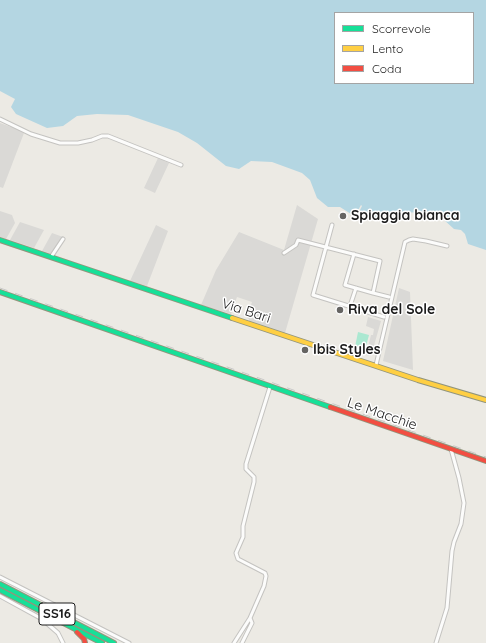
<!DOCTYPE html>
<style>
body{margin:0}
#map{position:relative;width:486px;height:643px;overflow:hidden;background:#eceae4;font-family:Quicksand,sans-serif}
canvas{display:block}
.legend{position:absolute;left:334px;top:12px;width:140px;height:72px;box-sizing:border-box;background:#fff;border:1px solid #a4a4a4;margin:0;padding:5px 7px;list-style:none;font-size:12px;color:#1c1c1c}
.legend li{display:flex;align-items:center;gap:8px;height:20px}
.legend b{width:20px;border:1px solid #a4a4a4}
</style>
<div id="map">
<canvas width="486" height="643"></canvas>
<ul class="legend">
<li><b style="height:5px;background:#16e098"></b>Scorrevole</li>
<li><b style="height:5px;background:#ffcf43"></b>Lento</li>
<li><b style="height:5px;background:#f24e42"></b>Coda</li>
</ul>
</div>
<script>
const c = document.querySelector('canvas').getContext('2d');
c.lineJoin = 'round';
function fillPath(path, color) { c.fillStyle = color; c.fill(path, 'evenodd'); }
const poly = rows => new Path2D(rows.map(r => 'M' + r).join(''));
function strokePath(path, color, width, dash) { c.strokeStyle = color; c.lineWidth = width; c.lineCap = dash ? 'butt' : 'round'; c.setLineDash(dash || []); c.stroke(path); }
function label(font, color, halo, rows, align = 'center') {
  c.font = font + ' Quicksand,sans-serif'; c.lineWidth = 3; c.setLineDash([]); c.textBaseline = 'middle'; c.strokeStyle = halo; c.fillStyle = color; for (const [text, x, y, turn = 0] of rows) {
    c.save(); c.translate(x, y); c.rotate((+turn || 0) * Math.PI / 180); c.textAlign = isNaN(turn) ? turn : align; if (halo) c.strokeText(text, 0, 0); c.fillText(text, 0, 0); c.restore();
  }
}
const residential = poly([
 [0,123,11,127,12,126,24,133,3,188,0,187],
 [158,158,169,163,155,193,144,188],
 [297,205,318,219,285,333,249,321,249,319,247,318,252,302,237,297,231,314,201,305,216,270,239,232,284,250],
 [0,211,12,215,15,223,6,239,0,237],
 [20,222,44,230,34,248,10,240],
 [156,225,168,231,147,286,130,281],
 [52,233,63,237,52,254,42,251],
 [399,288,410,292,413,370,383,361],
 [368,317,381,321,371,356,366,355,371,335,373,335,374,329,366,326]
]);
const pitch = poly([
 [358,332,369,335,364,354,354,352]
]);
const water = poly([
 [0,0,486,0,486,250,468,244,465,234,461,230,454,229,443,219,425,212,395,213,374,217,358,214,362,206,361,205,356,214,351,214,340,207,328,207,317,198,310,180,302,173,272,162,251,161,239,169,226,166,197,143,178,132,128,115,97,114,77,116,63,126,47,128,16,114,11,107,15,99,0,91],
 [335,13,473,13,473,83,335,83]
]);
const street = poly([
 [0,119,31,134,60,143,78,143,92,140,102,136,108,136,181,165],
 [332,225,313,295,384,317],
 [284,253,296,245,298,240,380,261,373,293,345,285,354,254],
 [51,257,63,239],
 [373,293,389,297],
 [350,306,356,288],
 [376,365,405,242,409,240,413,239,426,241,447,246],
 [0,577,129,643],
 [0,596,42,619,58,633,63,643],
 [250,618,264,586,266,576,265,573,238,559,236,553,243,537,243,526,254,482,254,477,246,469,246,464,270,387],
 [234,643,250,618,252,623,242,643],
 [436,643,447,608,452,551,454,542,461,524,464,503,459,478,451,449]
]);
const fast = poly([
 [0,240,232,318],
 [0,292,330,407],
 [0,584,114,643],
 [0,590,102,643]
]);
const slow = poly([
 [232,318,418,380,486,400]
]);
const jam = poly([
 [330,407,486,461],
 [77,632,84,639,85,643]
]);
const rail = poly([
 [0,288,486,457]
]);
const markers = [
 [343,216,4,"#656462"],
 [340,310,4,"#656462"],
 [305,350,4,"#656462"]
];
const shields = [
 [57,614,36]
];
const shieldNames = [
 ["SS16",57,614]
];
const poiNames = [
 ["Spiaggia bianca",351,216],
 ["Riva del Sole",348,310],
 ["Ibis Styles",313,350]
];
const streetNames = [
 ["Via Bari",246,311,18],
 ["Le Macchie",382,414,19]
];
fillPath(residential, '#dad9d6');
fillPath(pitch, '#abe8d1');
fillPath(water, '#b4d6e2');
strokePath(street, '#c4c3c0', 5);
strokePath(fast, '#92957c', 6);
strokePath(slow, '#92957c', 6);
strokePath(jam, '#92957c', 6);
strokePath(street, '#fcfcfb', 3);
strokePath(fast, '#16e098', 4);
strokePath(slow, '#ffcf43', 4);
strokePath(jam, '#f24e42', 4);
strokePath(rail, '#c9c9c8', 1, [8, 8]);
for (const [x, y, r, color] of markers) { const dot = new Path2D(); dot.arc(x, y, r, 0, 2 * Math.PI); c.fillStyle = color; c.fill(dot); strokePath(dot, '#fff', 1.5); }
for (const [x, y, w] of shields) { const box = new Path2D(); box.roundRect(x - w / 2, y - 11, w, 22, 3); c.fillStyle = '#fff'; c.fill(box); strokePath(box, '#1c1c1c', 1); }
label('bold 13px', '#1c1c1c', null, shieldNames);
label('bold 14px', '#1c1c1c', '#fff', poiNames, 'left');
label('14px', '#1c1c1c', '#fff', streetNames);
</script>
